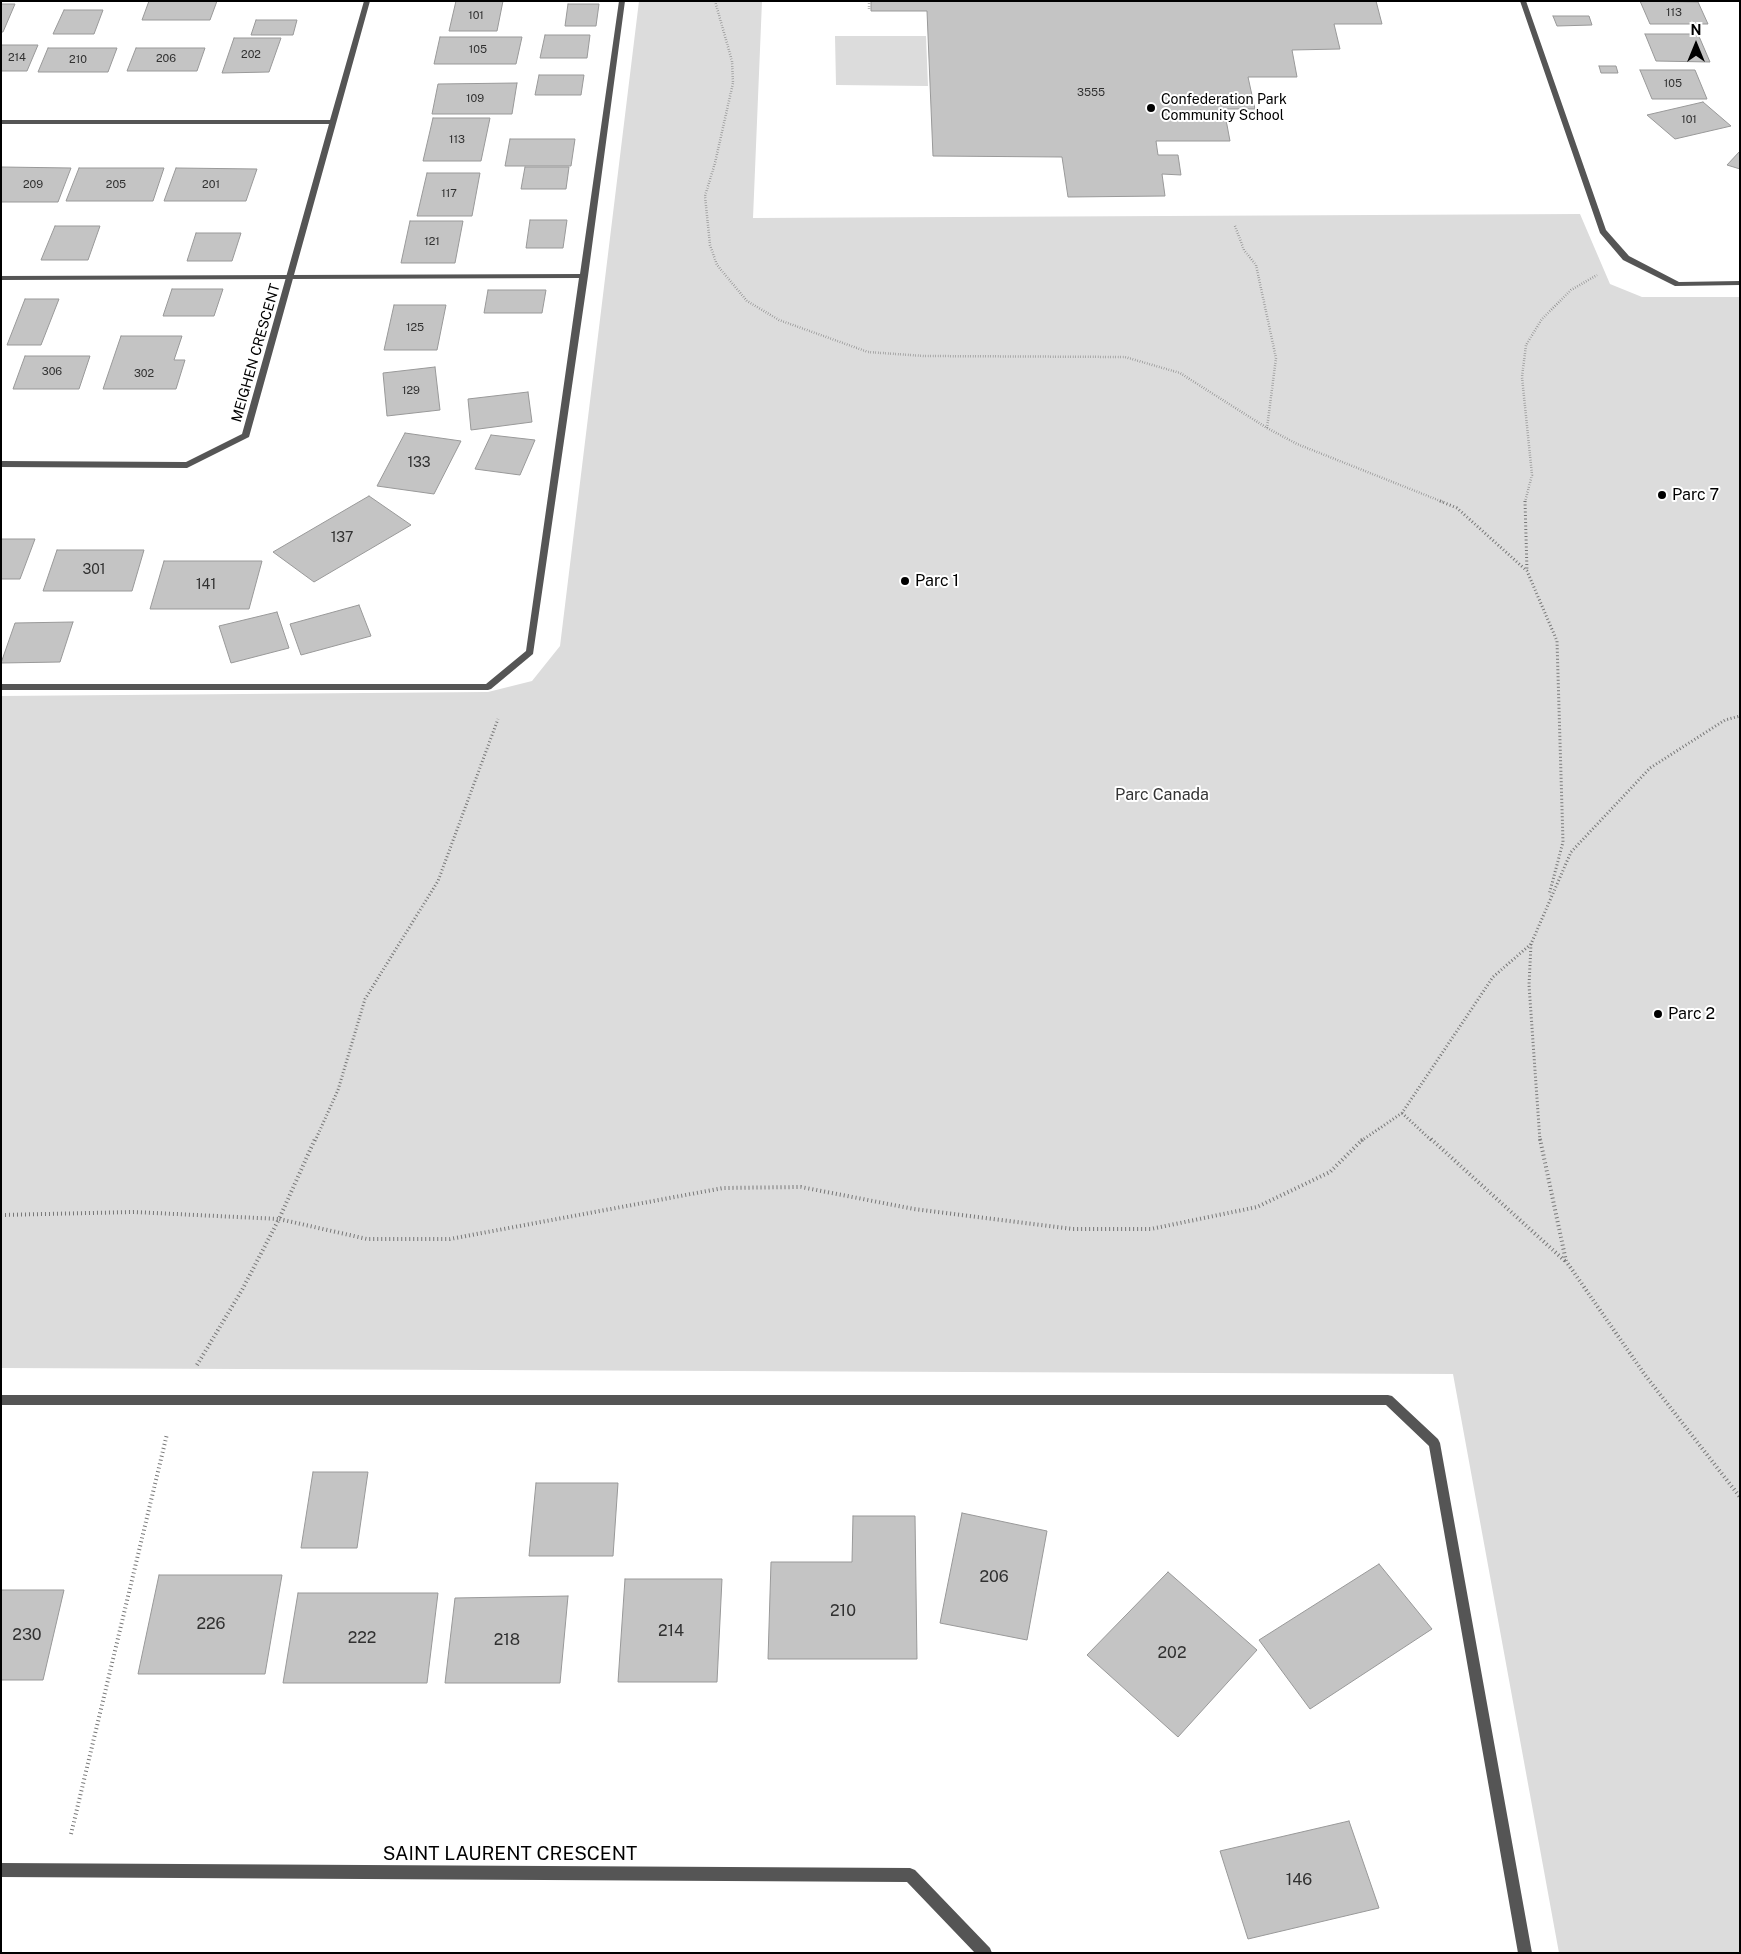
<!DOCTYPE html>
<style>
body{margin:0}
#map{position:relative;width:1741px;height:1954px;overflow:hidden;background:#fff;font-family:"Public Sans",sans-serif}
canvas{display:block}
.frame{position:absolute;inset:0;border:2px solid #000;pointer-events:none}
.north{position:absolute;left:1671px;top:20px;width:50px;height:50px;-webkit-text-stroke:4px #fff;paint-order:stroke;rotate:0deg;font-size:14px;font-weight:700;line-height:20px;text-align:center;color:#000}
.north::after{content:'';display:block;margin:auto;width:18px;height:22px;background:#000;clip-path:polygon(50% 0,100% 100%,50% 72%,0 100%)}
</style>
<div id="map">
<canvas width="1741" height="1954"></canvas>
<div class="frame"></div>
<div class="north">N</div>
</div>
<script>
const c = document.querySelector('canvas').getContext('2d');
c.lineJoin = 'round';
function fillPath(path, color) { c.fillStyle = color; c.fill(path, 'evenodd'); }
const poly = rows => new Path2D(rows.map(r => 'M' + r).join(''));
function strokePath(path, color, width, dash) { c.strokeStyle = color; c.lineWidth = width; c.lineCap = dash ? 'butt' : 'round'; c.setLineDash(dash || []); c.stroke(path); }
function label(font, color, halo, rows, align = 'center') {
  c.font = font + ' "Public Sans",sans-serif'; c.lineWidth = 4; c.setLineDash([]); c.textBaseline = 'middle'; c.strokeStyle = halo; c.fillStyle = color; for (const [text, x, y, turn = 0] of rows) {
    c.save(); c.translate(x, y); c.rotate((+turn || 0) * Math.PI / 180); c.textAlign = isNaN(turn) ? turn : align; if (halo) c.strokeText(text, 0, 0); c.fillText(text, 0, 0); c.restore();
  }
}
const green = poly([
 [639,1,762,1,753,218,1580,214,1610,284,1642,297,1740,297,1740,1953,1559,1953,1453,1374,1,1368,1,696,488,692,532,681,560,646],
 [835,36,926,36,928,86,836,85]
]);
const building = poly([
 [149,1,217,1,210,20,142,20,149,1],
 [456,1,503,1,497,31,449,31,456,1],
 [871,1,1376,1,1382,24,1334,24,1340,49,1292,50,1297,77,1248,77,1255,109,1224,109,1230,141,1156,141,1158,155,1178,155,1181,175,1162,174,1165,196,1068,197,1062,157,933,156,927,11,871,11,871,1],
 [1640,1,1698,2,1708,24,1650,24,1640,1],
 [1,4,15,4,3,32,1,32,1,4],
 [568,4,599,4,596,26,565,26,568,4],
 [64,10,103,10,94,34,53,34,64,10],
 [1553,16,1589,16,1592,25,1557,26,1553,16],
 [256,20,297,20,293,35,251,35,256,20],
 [1645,34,1698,34,1710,62,1656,61,1645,34],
 [545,35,590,35,587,58,540,58,545,35],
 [440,37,522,37,516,64,434,64,440,37],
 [234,38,281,38,269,72,222,73,234,38],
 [1,45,38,45,27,71,1,71,1,45],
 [48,48,117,48,108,72,38,72,48,48],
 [136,48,205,48,197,71,127,71,136,48],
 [1599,66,1616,66,1618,73,1601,73,1599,66],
 [1640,70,1695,70,1707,99,1652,99,1640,70],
 [539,75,584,75,581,95,535,95,539,75],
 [517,83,512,114,432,114,438,84,517,83],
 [1703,102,1731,126,1675,139,1647,115,1703,102],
 [433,118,490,118,481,161,423,161,433,118],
 [510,139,575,139,571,166,505,166,510,139],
 [1740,151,1740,169,1727,165,1740,151],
 [1,167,71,168,58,202,1,202,1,167],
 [525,167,569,167,566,189,521,189,525,167],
 [79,168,164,168,153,201,66,201,79,168],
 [176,168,257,169,246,201,164,201,176,168],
 [427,173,480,173,472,216,417,216,427,173],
 [530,220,567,220,563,248,526,248,530,220],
 [410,221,463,221,455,263,401,263,410,221],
 [55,226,100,226,88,260,41,260,55,226],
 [196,233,241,233,232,261,187,261,196,233],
 [172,289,223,289,214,316,163,316,172,289],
 [488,290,546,290,542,313,484,313,488,290],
 [25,299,59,299,41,345,7,345,25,299],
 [394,305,446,305,437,350,384,350,394,305],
 [121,336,182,336,174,360,185,360,176,389,103,389,121,336],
 [25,356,90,356,79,389,13,389,25,356],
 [435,367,440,410,387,416,383,373,435,367],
 [528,392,532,422,471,430,468,399,528,392],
 [405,433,461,441,434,494,377,486,405,433],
 [491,435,535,440,520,475,475,469,491,435],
 [369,496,411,525,314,582,273,552,369,496],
 [1,539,35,539,20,579,1,579,1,539],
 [57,550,144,550,132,591,43,591,57,550],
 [164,561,262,561,249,609,150,609,164,561],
 [359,605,371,636,301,655,290,624,359,605],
 [277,612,289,648,231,663,219,626,277,612],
 [73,622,60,662,1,663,15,623,73,622],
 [313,1472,368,1472,357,1548,301,1548,313,1472],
 [536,1483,618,1483,613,1556,529,1556,536,1483],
 [962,1513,1047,1531,1027,1640,940,1623,962,1513],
 [853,1516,915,1516,917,1659,768,1659,771,1562,852,1562,853,1516],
 [1379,1564,1432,1629,1310,1709,1259,1640,1379,1564],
 [1168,1572,1257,1650,1178,1737,1087,1655,1168,1572],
 [159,1575,282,1575,265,1674,138,1674,159,1575],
 [625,1579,722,1579,717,1682,618,1682,625,1579],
 [1,1590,64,1590,43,1680,1,1680,1,1590],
 [298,1593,438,1593,427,1683,283,1683,298,1593],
 [568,1596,560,1683,445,1683,455,1598,568,1596],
 [1349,1821,1379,1908,1248,1939,1220,1851,1349,1821]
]);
const pathFar2 = poly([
 [715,1,732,61,733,83,715,163,705,196,710,245,717,265,747,301,779,320,868,352,924,356,1125,357,1180,373,1267,428,1297,444,1443,502],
 [869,1,869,11],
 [1235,226,1244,250,1256,265,1276,358,1267,428],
 [1525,502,1532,475,1522,377,1526,345,1542,319,1571,290,1597,275]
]);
const pathFar1 = poly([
 [1440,501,1457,508,1527,571,1557,641,1563,842,1549,895],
 [1525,501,1527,571],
 [1531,944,1529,985,1540,1141],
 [1402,1113,1432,1141],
 [315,1141,338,1090,365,999,438,881,498,719],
 [1361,1141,1402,1113,1493,977,1531,944,1571,852,1650,768,1725,720,1740,716]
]);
const path = poly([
 [1431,1139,1565,1261],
 [1540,1139,1566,1261,1645,1375,1740,1497],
 [1,1215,134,1212,279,1219,315,1139],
 [197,1365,242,1290,279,1219,367,1239,450,1239,723,1188,801,1187,914,1209,1073,1229,1151,1229,1257,1207,1330,1172,1363,1139],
 [71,1834,167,1434]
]);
const lane = poly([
 [619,1,625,1,588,276,533,654,491,689,488,690,1,690,1,684,486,684,526,651,579,278,1,280,1,276,580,274,619,1],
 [1520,1,1526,1,1606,230,1629,256,1679,282,1740,281,1740,285,1675,286,1623,260,1600,233,1520,1],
 [1,1395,1388,1395,1392,1396,1438,1439,1440,1443,1532,1953,1518,1953,1429,1446,1386,1405,1,1405,1,1395]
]);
const street = poly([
 [364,1,370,1,249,437,187,468,1,467,1,461,186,462,242,434,329,124,1,124,1,120,330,120,364,1],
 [1,1863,910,1868,915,1870,990,1948,992,1953,975,1953,907,1882,1,1877,1,1863]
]);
const markers = [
 [1151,108,5,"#000"],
 [1662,495,5,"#000"],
 [905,581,5,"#000"],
 [1658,1014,5,"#000"]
];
const farNumbernames = [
 ["113",1674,13],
 ["101",476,16],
 ["105",478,50],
 ["202",251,55],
 ["214",17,58],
 ["206",166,59],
 ["210",78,60],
 ["105",1673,84],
 ["3555",1091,93],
 ["109",475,99],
 ["101",1689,120],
 ["113",457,140],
 ["209",33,185],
 ["205",116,185],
 ["201",211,185],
 ["117",449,194],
 ["121",432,242],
 ["125",415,328],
 ["306",52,372],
 ["302",144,374],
 ["129",411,391]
];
const farPoinames = [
 ["Confederation Park",1161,100],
 ["Community School",1161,116]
];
const farStreetnames = [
 ["MEIGHEN CRESCENT",256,353,-74]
];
const numberNames = [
 ["133",419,463],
 ["137",342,538],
 ["301",94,570],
 ["141",206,585]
];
const poiNames = [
 ["Parc 7",1672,495],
 ["Parc 1",915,581],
 ["Parc 2",1668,1014]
];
const parkNames = [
 ["Parc Canada",1162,795]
];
const nearNumbernames = [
 ["206",994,1577],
 ["210",843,1611],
 ["226",211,1624],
 ["214",671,1631],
 ["230",27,1635],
 ["222",362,1638],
 ["218",507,1640],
 ["202",1172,1653],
 ["146",1299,1880]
];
const nearStreetnames = [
 ["SAINT LAURENT CRESCENT",510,1854]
];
fillPath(green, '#dcdcdc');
fillPath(building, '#c4c4c4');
strokePath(building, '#999', 1);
strokePath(pathFar2, '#777', 2.5, [0.5, 2]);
strokePath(pathFar1, '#777', 3, [1, 2.5]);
strokePath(path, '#777', 4, [1, 3]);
fillPath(lane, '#555');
fillPath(street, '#555');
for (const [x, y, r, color] of markers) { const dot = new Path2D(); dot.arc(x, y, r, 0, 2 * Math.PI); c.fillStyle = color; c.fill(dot); strokePath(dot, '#fff', 2); }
label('11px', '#313131', null, farNumbernames);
label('14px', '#000', '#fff', farPoinames, 'left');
label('14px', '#000', '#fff', farStreetnames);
label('14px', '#313131', null, numberNames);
label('16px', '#000', '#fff', poiNames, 'left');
label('16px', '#333', '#fff', parkNames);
label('16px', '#313131', null, nearNumbernames);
label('19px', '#000', '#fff', nearStreetnames);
</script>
